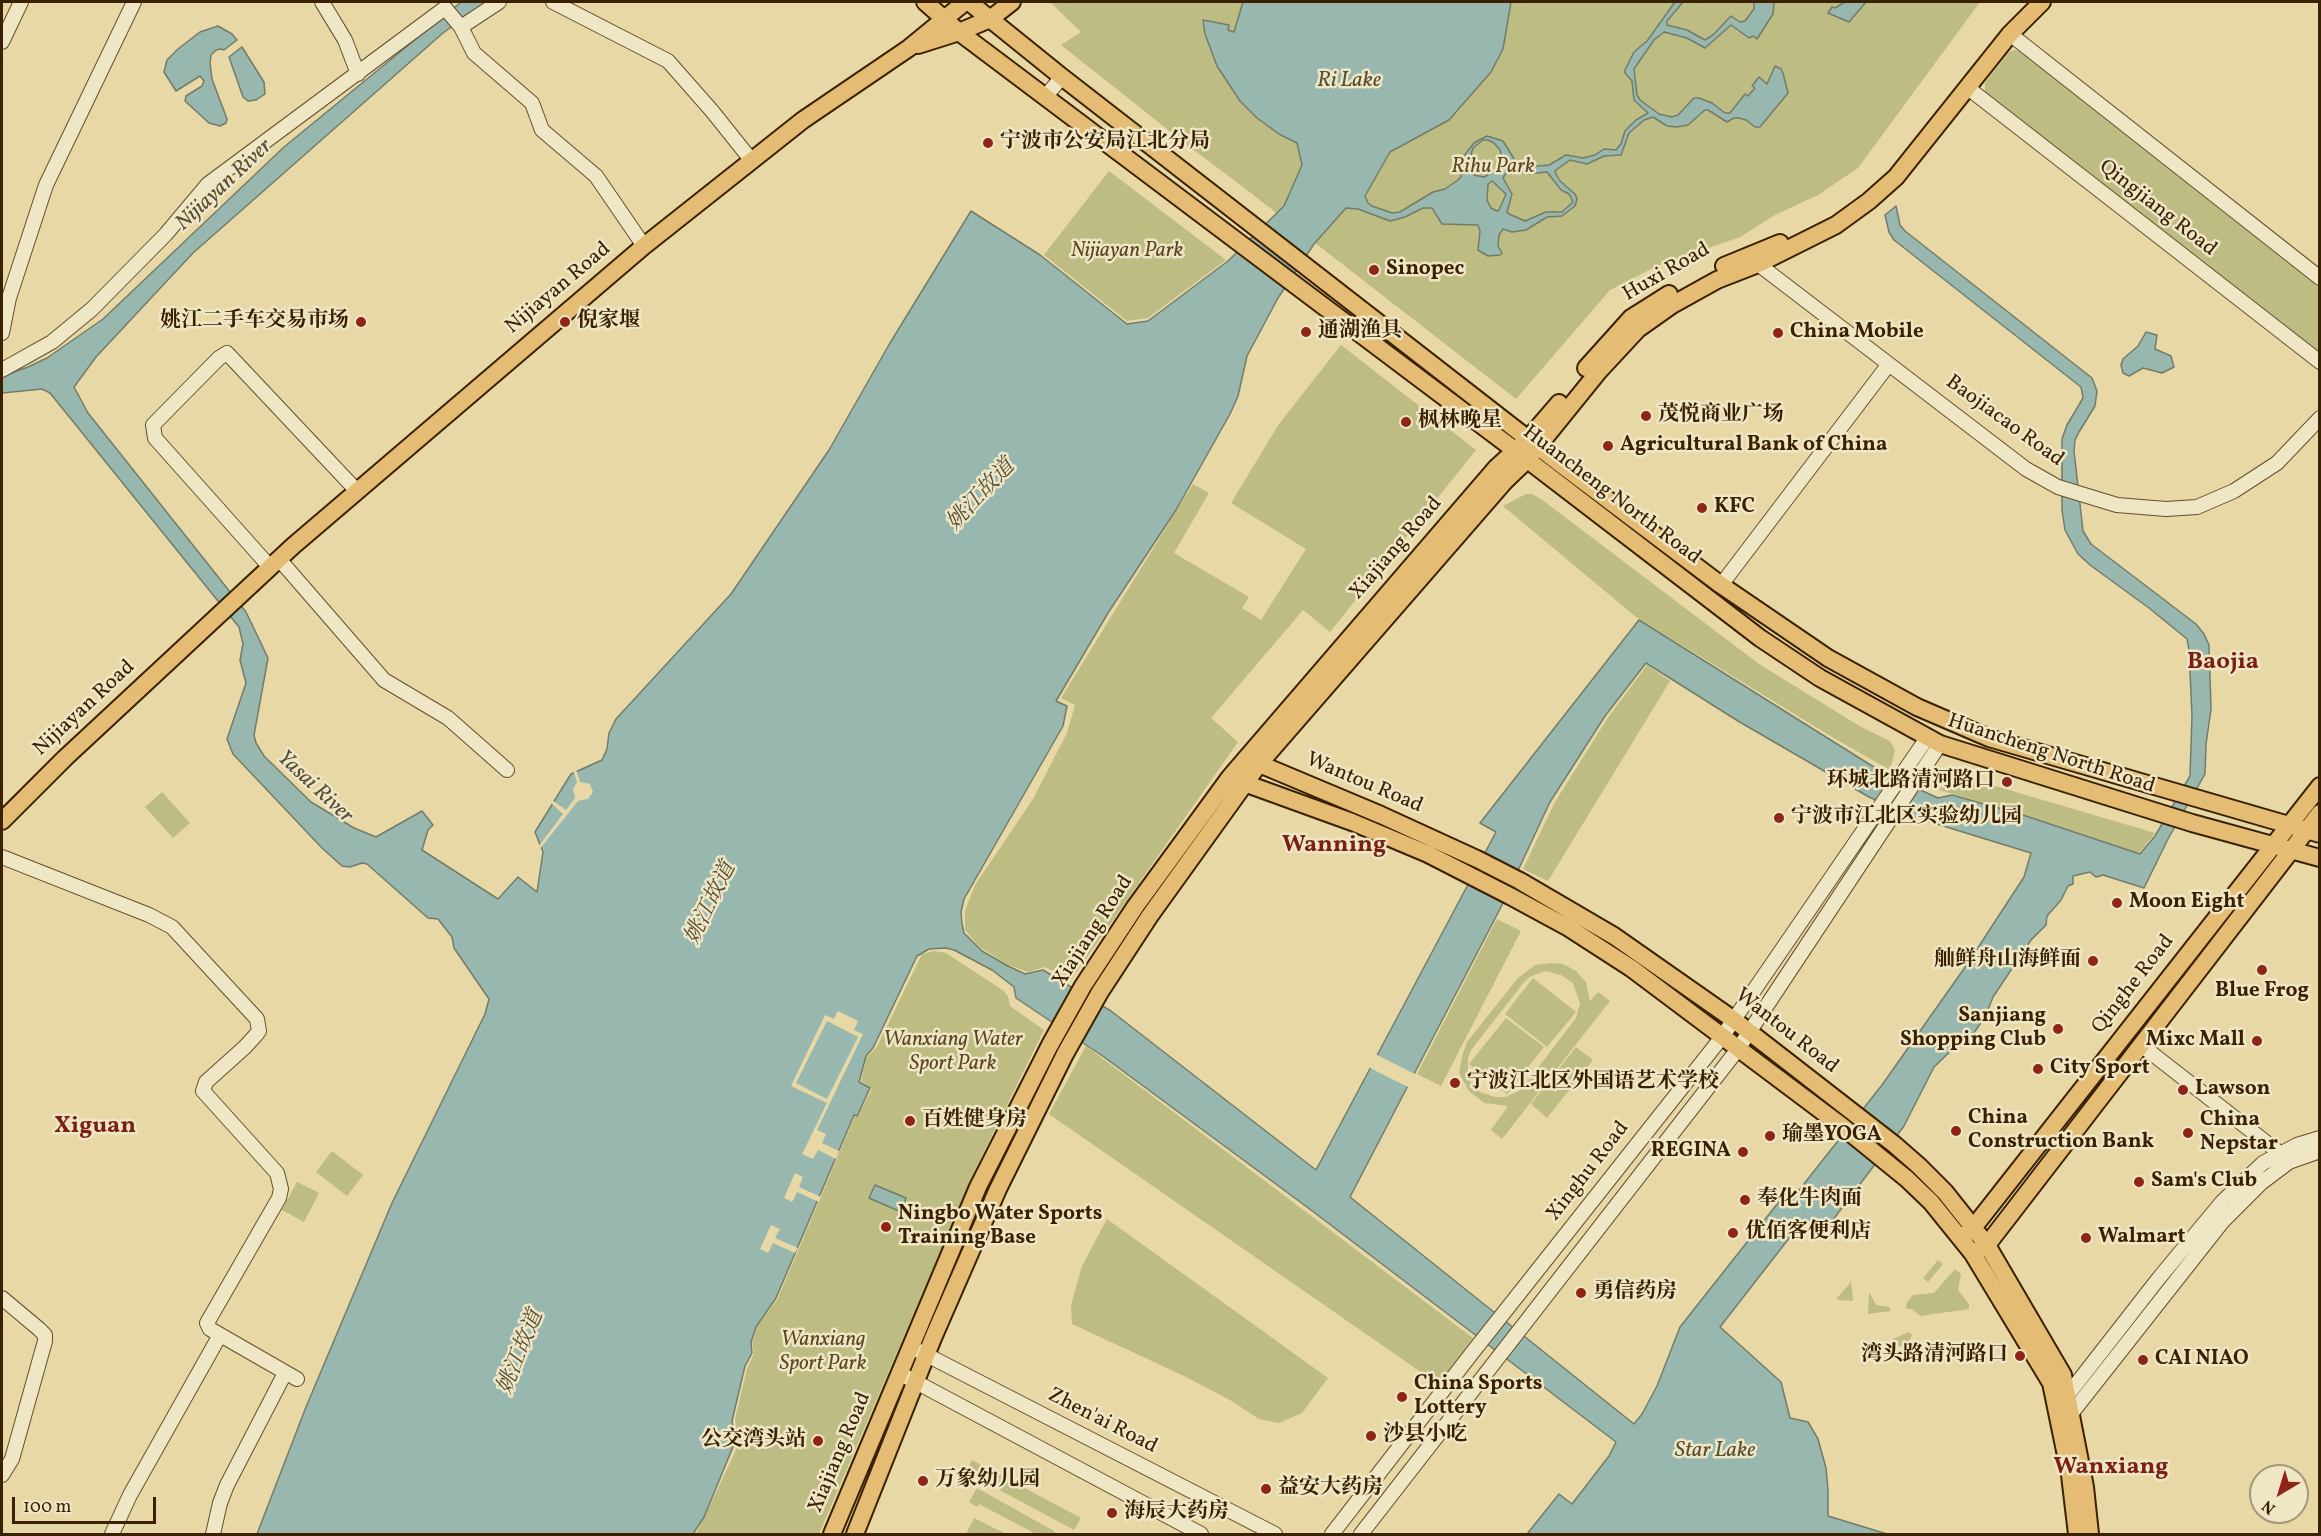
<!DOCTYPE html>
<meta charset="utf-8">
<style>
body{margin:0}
#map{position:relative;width:2321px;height:1536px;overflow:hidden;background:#e7d8a6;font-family:Vollkorn,serif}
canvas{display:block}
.frame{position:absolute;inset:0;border:3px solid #3a2101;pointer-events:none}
.north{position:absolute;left:2249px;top:1464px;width:60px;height:60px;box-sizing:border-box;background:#efe6c5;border:2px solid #a79777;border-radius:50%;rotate:218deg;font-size:16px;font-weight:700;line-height:24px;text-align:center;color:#3a2101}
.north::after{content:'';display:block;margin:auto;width:21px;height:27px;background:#8f2418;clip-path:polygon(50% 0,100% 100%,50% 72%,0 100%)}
.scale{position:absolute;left:12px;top:1497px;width:144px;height:27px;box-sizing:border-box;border:3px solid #3a2101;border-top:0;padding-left:8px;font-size:18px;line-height:21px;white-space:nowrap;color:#3a2101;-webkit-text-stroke:4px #efe6c5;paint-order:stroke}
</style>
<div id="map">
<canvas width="2321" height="1536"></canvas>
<div class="frame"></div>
<div class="north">N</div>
<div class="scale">100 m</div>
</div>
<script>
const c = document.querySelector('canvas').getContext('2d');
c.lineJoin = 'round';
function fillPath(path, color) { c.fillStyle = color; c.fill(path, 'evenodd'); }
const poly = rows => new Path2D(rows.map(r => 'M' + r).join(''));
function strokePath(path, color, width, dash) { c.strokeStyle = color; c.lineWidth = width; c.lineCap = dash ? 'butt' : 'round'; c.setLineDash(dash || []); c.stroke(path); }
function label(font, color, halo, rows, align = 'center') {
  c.font = font + ' Vollkorn,"Noto Serif SC",serif'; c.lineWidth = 5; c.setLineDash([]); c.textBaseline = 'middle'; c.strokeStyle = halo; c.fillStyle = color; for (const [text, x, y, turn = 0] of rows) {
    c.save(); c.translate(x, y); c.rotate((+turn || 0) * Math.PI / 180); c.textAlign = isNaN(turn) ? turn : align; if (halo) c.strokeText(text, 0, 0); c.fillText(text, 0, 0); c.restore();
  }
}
const green = poly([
 [1050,2,1980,2,1858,168,1818,195,1775,215,1740,237,1657,266,1610,290,1516,399,1247,190,1186,144,1061,45,1081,32],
 [2015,50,2025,52,2319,283,2319,354,1985,93,1985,83,2009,52],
 [1109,171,1226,260,1148,318,1127,321,1044,255],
 [1341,345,1476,450,1330,632,1303,610,1211,718,1238,742,1071,980,1045,967,1028,972,1006,964,980,947,965,930,965,911,975,885,1033,799,1067,733,1075,705,1061,698,1193,484,1209,493,1174,553,1249,597,1242,608,1261,620,1306,549,1231,503,1279,424],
 [1526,494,1532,494,1541,499,1759,664,1861,727,1890,741,1895,750,1890,770,1832,737,1636,617,1503,506],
 [1647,665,1670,681,1548,881,1523,869,1555,802,1607,719],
 [1959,772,1992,785,2155,833,2139,853,2020,813,1939,790,1949,777],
 [162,792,190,823,173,838,145,807],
 [1497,919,1521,931,1441,1086,1417,1074],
 [934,951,946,953,1004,991,1008,997,1010,1006,1044,1030,975,1170,819,1534,696,1534,739,1444,735,1419,747,1369,754,1353,752,1342,757,1327,778,1298,855,1116,857,1117,872,1089,861,1081,866,1058,877,1047,922,954],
 [1551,963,1563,964,1576,971,1586,982,1590,1001,1598,992,1610,1001,1502,1139,1491,1130,1508,1106,1484,1103,1469,1091,1459,1073,1463,1053,1467,1042,1518,978,1535,965],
 [1546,971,1561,975,1573,983,1580,1003,1576,1018,1521,1090,1505,1097,1495,1097,1480,1092,1470,1081,1468,1074,1468,1058,1471,1050,1525,981,1531,976],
 [1533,978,1576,1012,1547,1047,1505,1014],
 [1506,1018,1544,1047,1507,1094,1469,1064],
 [1086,1046,1473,1338,1438,1384,1049,1114],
 [1576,1047,1593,1060,1547,1118,1531,1104],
 [332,1151,363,1175,347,1196,316,1172],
 [297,1182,319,1193,304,1222,282,1210],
 [1107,1219,1328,1378,1302,1413,1279,1423,1259,1419,1230,1400,1184,1376,1072,1324,1071,1305,1082,1266],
 [1938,1260,1943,1264,1928,1282,1923,1278],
 [1955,1269,1961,1274,1958,1290,1969,1304,1969,1309,1920,1316,1912,1309,1907,1309,1906,1304,1913,1295,1934,1293],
 [1851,1282,1853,1301,1838,1300,1837,1298],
 [1869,1292,1876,1305,1889,1307,1891,1311,1868,1314],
 [1909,1332,1912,1335,1905,1349,1892,1341,1893,1339],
 [972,1460,1081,1518,1074,1530,966,1472],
 [977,1488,1054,1531,1056,1534,1036,1534,979,1504,977,1507,969,1502],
 [974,1518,1006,1534,966,1534]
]);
const water = poly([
 [461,2,486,2,443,33,193,253,96,357,74,387,88,413,246,612,268,658,254,735,256,743,264,756,311,802,354,828,376,837,422,811,433,825,428,830,422,850,498,899,518,877,537,892,543,852,535,832,571,774,602,760,607,749,609,733,616,719,731,594,829,450,890,343,971,211,1040,255,1127,324,1148,321,1228,261,1284,206,1302,165,1297,143,1279,134,1257,118,1240,101,1217,66,1205,34,1203,20,1229,25,1228,30,1234,32,1243,2,1511,2,1503,49,1491,72,1449,120,1390,152,1365,196,1368,203,1372,206,1392,213,1400,212,1433,192,1445,189,1458,180,1461,177,1460,164,1466,153,1474,143,1487,136,1503,141,1516,162,1524,167,1549,165,1566,155,1583,158,1595,155,1604,149,1616,150,1621,144,1625,131,1636,120,1648,113,1634,100,1632,81,1625,73,1625,70,1634,52,1647,41,1675,2,1683,2,1667,21,1667,25,1687,30,1705,40,1713,35,1731,16,1740,22,1745,21,1754,9,1754,2,1774,2,1773,14,1757,39,1753,36,1749,38,1731,25,1705,48,1687,38,1664,32,1654,40,1634,69,1637,95,1640,100,1659,114,1672,117,1678,115,1694,98,1699,98,1712,103,1725,113,1730,113,1745,94,1748,96,1755,88,1752,86,1759,77,1767,84,1775,66,1781,69,1783,73,1788,93,1760,127,1755,127,1746,120,1739,118,1734,118,1727,122,1708,110,1705,110,1688,125,1677,127,1667,126,1653,117,1644,120,1629,133,1621,155,1604,156,1587,164,1570,160,1556,170,1555,172,1560,181,1575,194,1577,199,1575,206,1562,216,1547,217,1526,230,1512,232,1503,229,1499,235,1498,246,1502,253,1500,255,1488,256,1478,250,1480,231,1478,225,1442,224,1432,208,1423,208,1405,217,1390,221,1358,209,1346,208,1314,244,1278,298,1247,356,1238,396,1230,414,1176,510,1108,613,1056,701,1067,706,1063,726,964,899,961,912,962,924,964,933,982,951,1006,965,1025,974,1043,970,1111,1011,1316,1170,1496,832,1480,823,1639,620,1885,774,1938,798,1952,795,2020,814,2140,854,2155,836,2190,776,2192,716,2189,650,2187,639,2149,608,2090,565,2078,554,2065,530,2062,510,2062,439,2067,425,2083,398,2081,387,1894,240,1889,232,1885,215,1896,206,1900,225,1905,231,2092,378,2097,391,2095,406,2079,432,2075,440,2074,451,2083,531,2091,544,2196,624,2204,634,2209,645,2211,709,2206,744,2205,774,2168,839,2144,888,2103,875,2096,877,2090,872,2073,876,2073,884,2068,886,2061,900,2047,916,2046,925,2031,940,1993,997,1986,1015,1972,1036,1968,1040,1959,1043,1934,1067,1904,1126,1823,1233,1804,1219,1720,1327,1781,1382,1790,1418,1808,1422,1811,1427,1818,1439,1826,1468,1828,1490,1828,1516,1887,1534,1527,1534,1559,1494,1572,1504,1609,1456,1616,1442,1311,1210,1104,1057,1016,998,1014,987,992,970,954,950,946,948,929,949,917,956,873,1048,866,1056,859,1082,870,1088,857,1116,854,1115,776,1298,756,1327,751,1342,752,1353,745,1366,732,1421,735,1442,704,1517,693,1534,257,1534,306,1407,392,1203,485,1014,489,999,454,948,452,937,438,919,428,918,367,864,362,863,350,867,342,866,322,848,233,754,227,739,246,683,240,660,243,644,239,627,50,393,42,389,2,393,2,376,28,367,47,358,103,319,284,147,461,2],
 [1483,140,1488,140,1494,143,1500,150,1502,159,1495,171,1484,177,1474,175,1469,171,1468,165,1473,148,1483,140],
 [1510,167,1526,174,1547,172,1561,190,1569,194,1573,202,1562,212,1546,212,1525,221,1509,214,1507,212,1512,194,1503,178,1510,167],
 [1492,181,1506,194,1499,210,1497,211,1491,208,1487,200,1488,184,1492,181],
 [1646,663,1738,721,1869,797,1914,817,2031,853,2024,877,1968,963,1882,1085,1796,1194,1789,1189,1680,1327,1657,1386,1642,1414,1634,1424,1350,1197,1500,909,1550,802,1605,716,1646,663],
 [1845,2,1866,2,1849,22,1828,13,1832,7,1835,8,1845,2],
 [218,26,232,34,237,40,224,50,221,49,216,50,211,55,210,63,212,79,227,119,226,123,220,126,209,123,185,101,186,96,202,86,204,81,200,76,176,91,164,72,167,60,178,49,200,32,218,26],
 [242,47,264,82,265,94,256,100,248,101,243,97,229,57,242,47],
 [2146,332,2157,335,2155,349,2171,356,2174,367,2162,373,2143,368,2129,376,2123,373,2121,365,2123,359,2138,346,2146,332],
 [875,1185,906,1198,901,1212,869,1198,875,1185]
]);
const pier = poly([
 [576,769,580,782,590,784,593,792,588,799,578,801,539,850,538,847,563,814,550,802,552,800,566,810,575,798,573,789,577,782,573,770],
 [838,1011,858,1021,854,1030,863,1034,817,1130,826,1134,822,1143,839,1151,836,1159,818,1150,813,1159,802,1154,827,1103,791,1086,825,1015,834,1019],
 [827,1021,858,1037,827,1099,796,1083],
 [1375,1054,1417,1075,1410,1088,1368,1067],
 [795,1173,803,1177,799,1187,821,1197,819,1202,797,1192,792,1202,784,1198],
 [771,1225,780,1229,775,1238,798,1248,795,1253,773,1243,768,1253,760,1249]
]);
const minor = poly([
 [322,2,345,40,358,74],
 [553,2,668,61,712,111,752,161],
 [461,27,499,2],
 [2010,34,2320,278],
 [2,42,21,2],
 [1968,88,2320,362],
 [1045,97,1062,77],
 [1753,256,1758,264,2026,469,2058,487,2117,505,2166,509,2197,507,2234,491,2277,463,2320,418],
 [2,333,9,298,46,185,134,2],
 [2,370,52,342,92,309,166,234,208,184,445,8,461,27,474,53,532,103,542,130,596,176,644,246],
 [279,559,384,680,448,718,507,770],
 [270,567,155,438,153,425,219,358,227,353,357,491],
 [1721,585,1889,364],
 [2,857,149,915,172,927,257,1019,259,1031,256,1035,245,1047,206,1082,203,1091,277,1173,281,1189,279,1198,207,1323,210,1329,297,1379],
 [2141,1045,2281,1154],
 [2,1298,39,1329,45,1335,45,1341,12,1459,2,1475],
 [919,1351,1275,1534],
 [899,1373,1201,1534],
 [2067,1396,2159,1278,2222,1202,2263,1163,2297,1145,2320,1138],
 [2071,1414,2223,1221,2261,1183,2289,1162,2320,1151],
 [112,1534,130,1495,220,1335],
 [213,1534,220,1503,227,1485,285,1373],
 [1332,1534,1472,1353,1722,1037,1927,738],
 [1361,1534,1738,1049,1940,744]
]);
const major = poly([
 [925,2,959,32,1516,451,1760,638,1820,678,1940,744,2192,823,2320,858],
 [969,2,1062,77,1559,463,1721,585,1828,658,1917,707,1989,738,2320,834],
 [918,45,959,32,990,19,1012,2],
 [1724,266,1780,243],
 [1586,368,1631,318,1669,294],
 [1250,760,1381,815,1477,859,1520,881,1614,936,1734,1020,1895,1145,1919,1166,1945,1192,1987,1245,2063,1375,2085,1487,2090,1534],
 [1236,780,1352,822,1428,854,1510,896,1569,928,1631,968,1843,1127,1907,1179,1931,1202,1973,1254,2051,1383,2070,1475,2077,1534],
 [2,821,65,758,293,546,644,246,803,120,909,48,965,2],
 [1965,1235,1973,1228,2320,786],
 [1979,1250,1987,1245,2320,813],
 [832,1534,978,1187,1050,1045,1083,986,1135,907,1230,777,1496,468,1528,439,1559,403],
 [855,1534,933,1338,998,1189,1065,1054,1100,992,1149,917,1259,764,1505,481,1527,460,1599,371,1638,329,1672,305,1717,280,1758,264,1836,225,1869,201,1896,177,2010,34,2042,2]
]);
const markers = [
 [988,143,6,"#8f2418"],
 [1374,270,6,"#8f2418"],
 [361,322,6,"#8f2418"],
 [565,322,6,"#8f2418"],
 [1306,332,6,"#8f2418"],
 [1778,333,6,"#8f2418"],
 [1646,416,6,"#8f2418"],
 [1406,422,6,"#8f2418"],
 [1608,446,6,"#8f2418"],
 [1702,508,6,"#8f2418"],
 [2007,782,6,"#8f2418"],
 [1779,818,6,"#8f2418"],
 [2117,903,6,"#8f2418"],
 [2093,961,6,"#8f2418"],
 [2262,970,6,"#8f2418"],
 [2058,1029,6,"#8f2418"],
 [2257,1041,6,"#8f2418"],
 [2038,1069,6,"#8f2418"],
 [1455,1083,6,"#8f2418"],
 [2183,1090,6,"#8f2418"],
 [910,1121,6,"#8f2418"],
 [1956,1131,6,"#8f2418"],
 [2188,1133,6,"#8f2418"],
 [1770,1136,6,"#8f2418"],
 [1743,1152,6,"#8f2418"],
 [2139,1182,6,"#8f2418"],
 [1745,1200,6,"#8f2418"],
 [886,1227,6,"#8f2418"],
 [1733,1233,6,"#8f2418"],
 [2086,1238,6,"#8f2418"],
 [1581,1293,6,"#8f2418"],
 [2020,1356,6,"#8f2418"],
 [2143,1360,6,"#8f2418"],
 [1402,1397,6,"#8f2418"],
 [1371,1436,6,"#8f2418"],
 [818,1441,6,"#8f2418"],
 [923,1481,6,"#8f2418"],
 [1266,1489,6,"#8f2418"],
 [1112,1513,6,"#8f2418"]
];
const poiNames = [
 ["宁波市公安局江北分局",1000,143],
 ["Sinopec",1386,270],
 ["姚江二手车交易市场",349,322,"right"],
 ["倪家堰",577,322],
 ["通湖渔具",1318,332],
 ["China Mobile",1790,333],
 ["茂悦商业广场",1658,416],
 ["枫林晚星",1418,422],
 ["Agricultural Bank of China",1620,446],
 ["KFC",1714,508],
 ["环城北路清河路口",1995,782,"right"],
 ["宁波市江北区实验幼儿园",1791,818],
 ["Moon Eight",2129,903],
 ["舢鲜舟山海鲜面",2081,961,"right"],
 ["Blue Frog",2262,992,"center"],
 ["Sanjiang",2046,1017,"right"],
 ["Shopping Club",2046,1041,"right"],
 ["Mixc Mall",2245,1041,"right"],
 ["City Sport",2050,1069],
 ["宁波江北区外国语艺术学校",1467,1083],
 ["Lawson",2195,1090],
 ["China",1968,1119],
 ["Construction Bank",1968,1143],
 ["百姓健身房",922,1121],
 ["China",2200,1121],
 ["Nepstar",2200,1145],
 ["瑜墨YOGA",1782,1136],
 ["REGINA",1731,1152,"right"],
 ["Sam's Club",2151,1182],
 ["奉化牛肉面",1757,1200],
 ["Ningbo Water Sports",898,1215],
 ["Training Base",898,1239],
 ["优佰客便利店",1745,1233],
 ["Walmart",2098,1238],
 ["勇信药房",1593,1293],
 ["湾头路清河路口",2008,1356,"right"],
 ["CAI NIAO",2155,1360],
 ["China Sports",1414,1385],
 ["Lottery",1414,1409],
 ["沙县小吃",1383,1436],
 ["公交湾头站",806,1441,"right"],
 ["万象幼儿园",935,1481],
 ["益安大药房",1278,1489],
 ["海辰大药房",1124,1513]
];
const parkNames = [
 ["Rihu Park",1493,168],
 ["Nijiayan Park",1127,252],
 ["Wanxiang Water",953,1041],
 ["Sport Park",953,1065],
 ["Wanxiang",823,1341],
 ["Sport Park",823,1365]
];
const streetNames = [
 ["Qingjiang Road",2157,209,38],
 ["Huxi Road",1667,273,-30],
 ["Nijiayan Road",559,289,-40],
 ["Baojiacao Road",2004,422,36],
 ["Huancheng North Road",1611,496,37],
 ["Xiajiang Road",1397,549,-49],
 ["Nijiayan Road",85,709,-43],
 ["Huancheng North Road",2051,755,18],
 ["Wantou Road",1364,784,23],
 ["Xiajiang Road",1094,932,-57],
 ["Qinghe Road",2134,985,-52],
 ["Wantou Road",1786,1032,38],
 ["Xinghu Road",1589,1172,-52],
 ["Zhen'ai Road",1102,1422,27],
 ["Xiajiang Road",841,1453,-67]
];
const waterNames = [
 ["Ri Lake",1349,82],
 ["Nijiayan River",225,186,-43],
 ["姚江故道",982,496,-47],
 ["Yasai River",314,788,43],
 ["姚江故道",712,904,-64],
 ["姚江故道",522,1353,-68],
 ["Star Lake",1715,1452]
];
const quarterNames = [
 ["Baojia",2223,664],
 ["Wanning",1334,847],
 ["Xiguan",95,1128],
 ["Wanxiang",2111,1469]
];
fillPath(green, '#bdbc82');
fillPath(water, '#98b8af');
strokePath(water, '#727c69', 1.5);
fillPath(pier, '#e7d8a6');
strokePath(minor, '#654f2a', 16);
strokePath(major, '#3a2101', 20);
strokePath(minor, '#efe6c5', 14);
strokePath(major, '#e4bc73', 16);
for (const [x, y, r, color] of markers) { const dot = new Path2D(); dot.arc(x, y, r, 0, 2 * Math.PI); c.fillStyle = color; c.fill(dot); strokePath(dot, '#efe6c5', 2); }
label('bold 21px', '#3a2101', '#efe6c5', poiNames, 'left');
label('italic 21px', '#5b4821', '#efe6c5', parkNames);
label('21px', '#3a2101', '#efe6c5', streetNames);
label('italic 22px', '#564e35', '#efe6c5', waterNames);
label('bold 24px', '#7a1f14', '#efe6c5', quarterNames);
</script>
